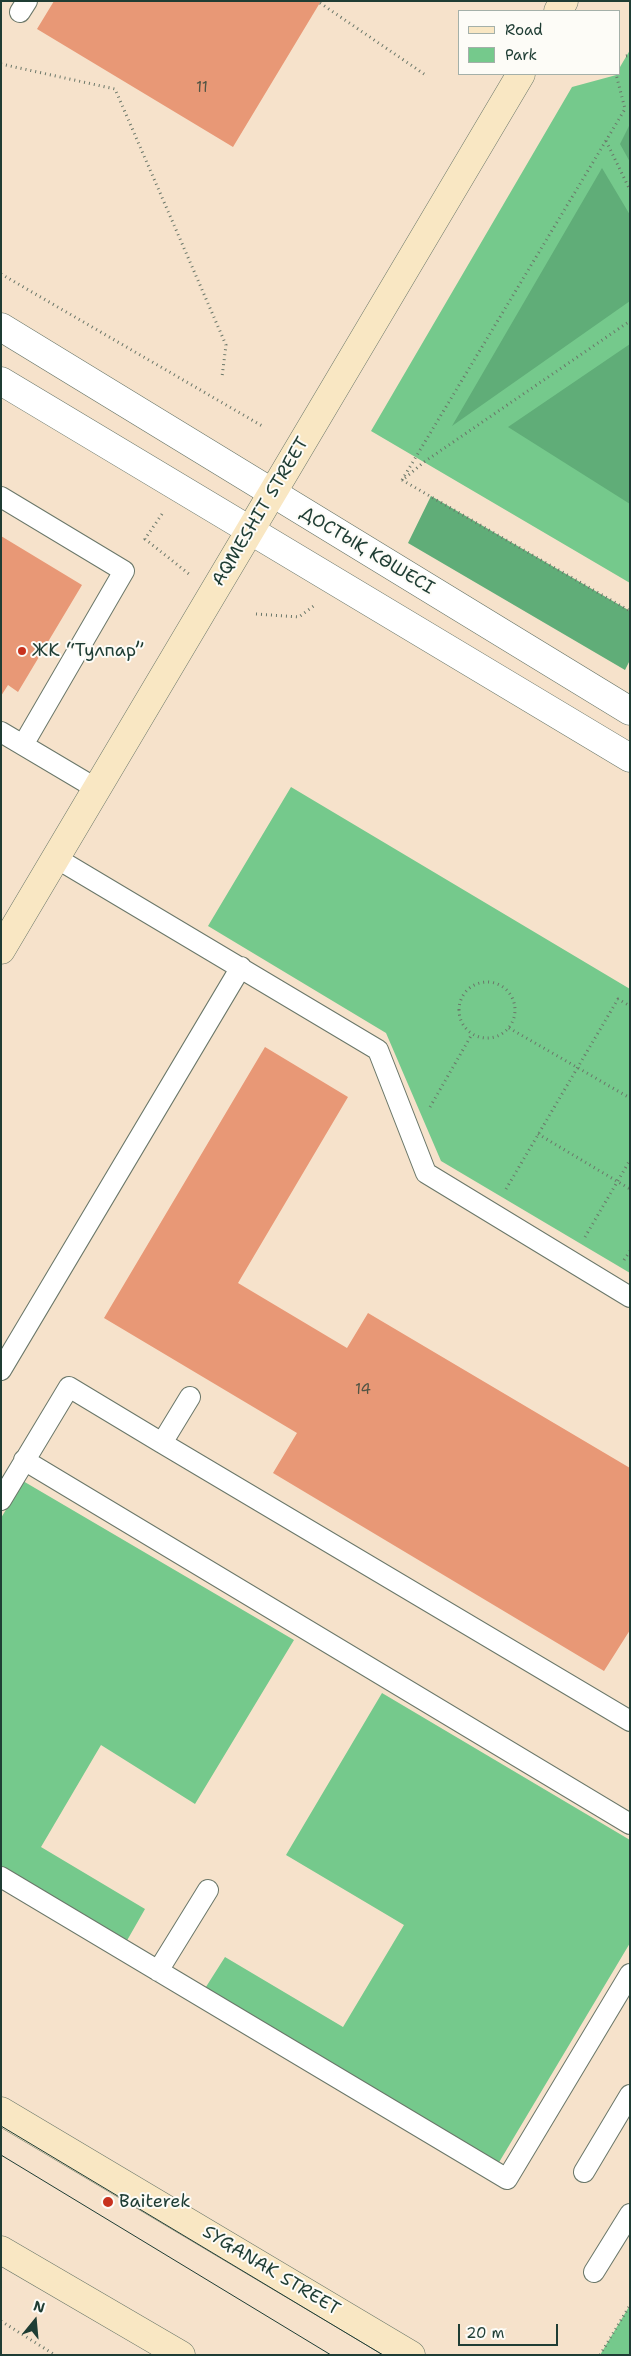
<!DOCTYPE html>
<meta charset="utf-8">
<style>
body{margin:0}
#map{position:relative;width:631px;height:2356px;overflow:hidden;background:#f6e2cb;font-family:"Shantell Sans",sans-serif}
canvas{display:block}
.frame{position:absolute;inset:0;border:2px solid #1f3d34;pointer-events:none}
.legend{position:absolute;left:458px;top:10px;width:162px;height:65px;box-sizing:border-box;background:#fdfcf7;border:1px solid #a4b0a9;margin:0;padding:6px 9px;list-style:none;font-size:15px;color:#1f3d34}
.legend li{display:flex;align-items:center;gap:10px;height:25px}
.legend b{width:25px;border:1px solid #a4b0a9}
.north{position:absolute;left:10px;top:2296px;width:50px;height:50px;-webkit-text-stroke:4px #fdfcf7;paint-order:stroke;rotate:17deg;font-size:14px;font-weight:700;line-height:20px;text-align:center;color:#1f3d34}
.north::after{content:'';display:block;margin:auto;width:18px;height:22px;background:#1f3d34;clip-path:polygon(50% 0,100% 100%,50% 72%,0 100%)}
.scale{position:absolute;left:458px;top:2324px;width:100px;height:22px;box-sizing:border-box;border:2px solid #1f3d34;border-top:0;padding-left:6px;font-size:15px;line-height:18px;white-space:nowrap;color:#1f3d34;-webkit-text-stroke:4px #fdfcf7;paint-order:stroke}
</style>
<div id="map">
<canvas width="631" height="2356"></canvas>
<div class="frame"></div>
<ul class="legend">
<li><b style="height:6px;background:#f9e7c3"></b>Road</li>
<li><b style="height:14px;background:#75c98c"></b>Park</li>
</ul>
<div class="north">N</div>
<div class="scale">20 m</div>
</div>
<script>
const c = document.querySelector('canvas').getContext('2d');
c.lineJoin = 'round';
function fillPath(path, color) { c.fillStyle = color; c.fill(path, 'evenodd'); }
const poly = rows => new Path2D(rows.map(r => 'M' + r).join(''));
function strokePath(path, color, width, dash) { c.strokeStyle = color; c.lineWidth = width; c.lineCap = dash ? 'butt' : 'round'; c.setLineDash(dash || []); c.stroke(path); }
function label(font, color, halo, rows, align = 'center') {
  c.font = font + ' "Shantell Sans",sans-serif'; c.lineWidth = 4; c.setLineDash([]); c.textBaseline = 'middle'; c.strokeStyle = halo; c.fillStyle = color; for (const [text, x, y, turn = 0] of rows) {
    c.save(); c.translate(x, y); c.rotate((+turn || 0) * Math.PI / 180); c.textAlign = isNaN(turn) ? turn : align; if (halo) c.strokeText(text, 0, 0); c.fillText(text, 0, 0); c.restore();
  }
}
const green = poly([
 [630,50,630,583,371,431,572,87,620,74,620,67],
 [291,787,630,989,630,1273,441,1161,386,1033,208,926],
 [23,1481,294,1640,195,1804,101,1745,41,1847,145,1909,125,1944,1,1870,1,1518],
 [382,1693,630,1840,630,1943,498,2164,204,1990,225,1957,343,2027,404,1925,286,1855],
 [630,2305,630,2355,600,2355]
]);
const forest = poly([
 [630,124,630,162,620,144],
 [602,168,630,215,630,301,452,426],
 [630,344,630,504,508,427],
 [431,496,630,611,630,660,625,670,408,543]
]);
const building = poly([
 [54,1,321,1,233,147,37,29],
 [1,536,82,585,18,692,8,685,1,696],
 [265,1047,348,1097,238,1283,347,1348,368,1313,630,1468,630,1630,604,1671,273,1473,297,1433,104,1318]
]);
const path = poly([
 [320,3,427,76],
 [626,56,630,55],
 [1,64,115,89,226,345,222,377],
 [606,141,630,190],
 [1,274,264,427],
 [405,478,424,462,630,321],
 [402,480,625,109,616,74],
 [402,480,630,611],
 [162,514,145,539,189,574],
 [256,614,299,617,315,605],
 '459 1010a28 28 0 1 1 56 0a28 28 0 1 1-56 0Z',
 [509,1028,630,1098],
 [430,1107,472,1034],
 [538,1134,630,1189],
 [506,1189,618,999,630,1006],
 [585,1237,630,1160],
 [624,1260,630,1251],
 [1,2321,55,2355],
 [600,2355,630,2305]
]);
const service = poly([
 [20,12,27,1],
 [1,497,124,571,23,745],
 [1,732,97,789],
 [56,858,378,1050,426,1173,630,1297],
 [1,1370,241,967],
 [162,1443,630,1721],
 [24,1460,630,1824],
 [1,1500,69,1387,162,1443,190,1397],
 [1,1877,507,2179,630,1974],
 [158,1971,208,1890],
 [584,2172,630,2095],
 [594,2272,630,2214]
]);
const tertiary = poly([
 [1,327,630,711],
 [1,381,630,758]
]);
const secondary = poly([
 [558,11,564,1],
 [1,950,521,74],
 [1,2111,411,2355],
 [1,2250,181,2355]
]);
const tram = poly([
 [1,2126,383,2355],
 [1,2155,331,2355]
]);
const markers = [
 [22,651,5,"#c8321e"],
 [108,2202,6,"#c8321e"]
];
const numberNames = [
 ["11",202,88],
 ["14",363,1390]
];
const streetNames = [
 ["AQMESHIT STREET",261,512,-59],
 ["ДОСТЫҚ КӨШЕСІ",367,551,31],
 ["SYGANAK STREET",271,2271,31]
];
const poiNames = [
 ["ЖК “Тулпар”",32,651],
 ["Baiterek",119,2202]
];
fillPath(green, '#75c98c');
fillPath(forest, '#60ad78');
fillPath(building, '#e89876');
strokePath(service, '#6a7769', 22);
strokePath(tertiary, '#6a7769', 29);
strokePath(secondary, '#6a7769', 29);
strokePath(path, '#6a7769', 3, [1, 4]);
strokePath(service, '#fff', 20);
strokePath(tertiary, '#fff', 28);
strokePath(secondary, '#f9e7c3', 28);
strokePath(tram, '#1f3d34', 1);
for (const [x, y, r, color] of markers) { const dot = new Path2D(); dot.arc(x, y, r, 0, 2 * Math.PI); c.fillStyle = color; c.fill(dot); strokePath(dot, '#fdfcf7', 2); }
label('15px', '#515444', null, numberNames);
label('18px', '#1f3d34', '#fdfcf7', streetNames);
label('18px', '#1f3d34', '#fdfcf7', poiNames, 'left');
</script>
